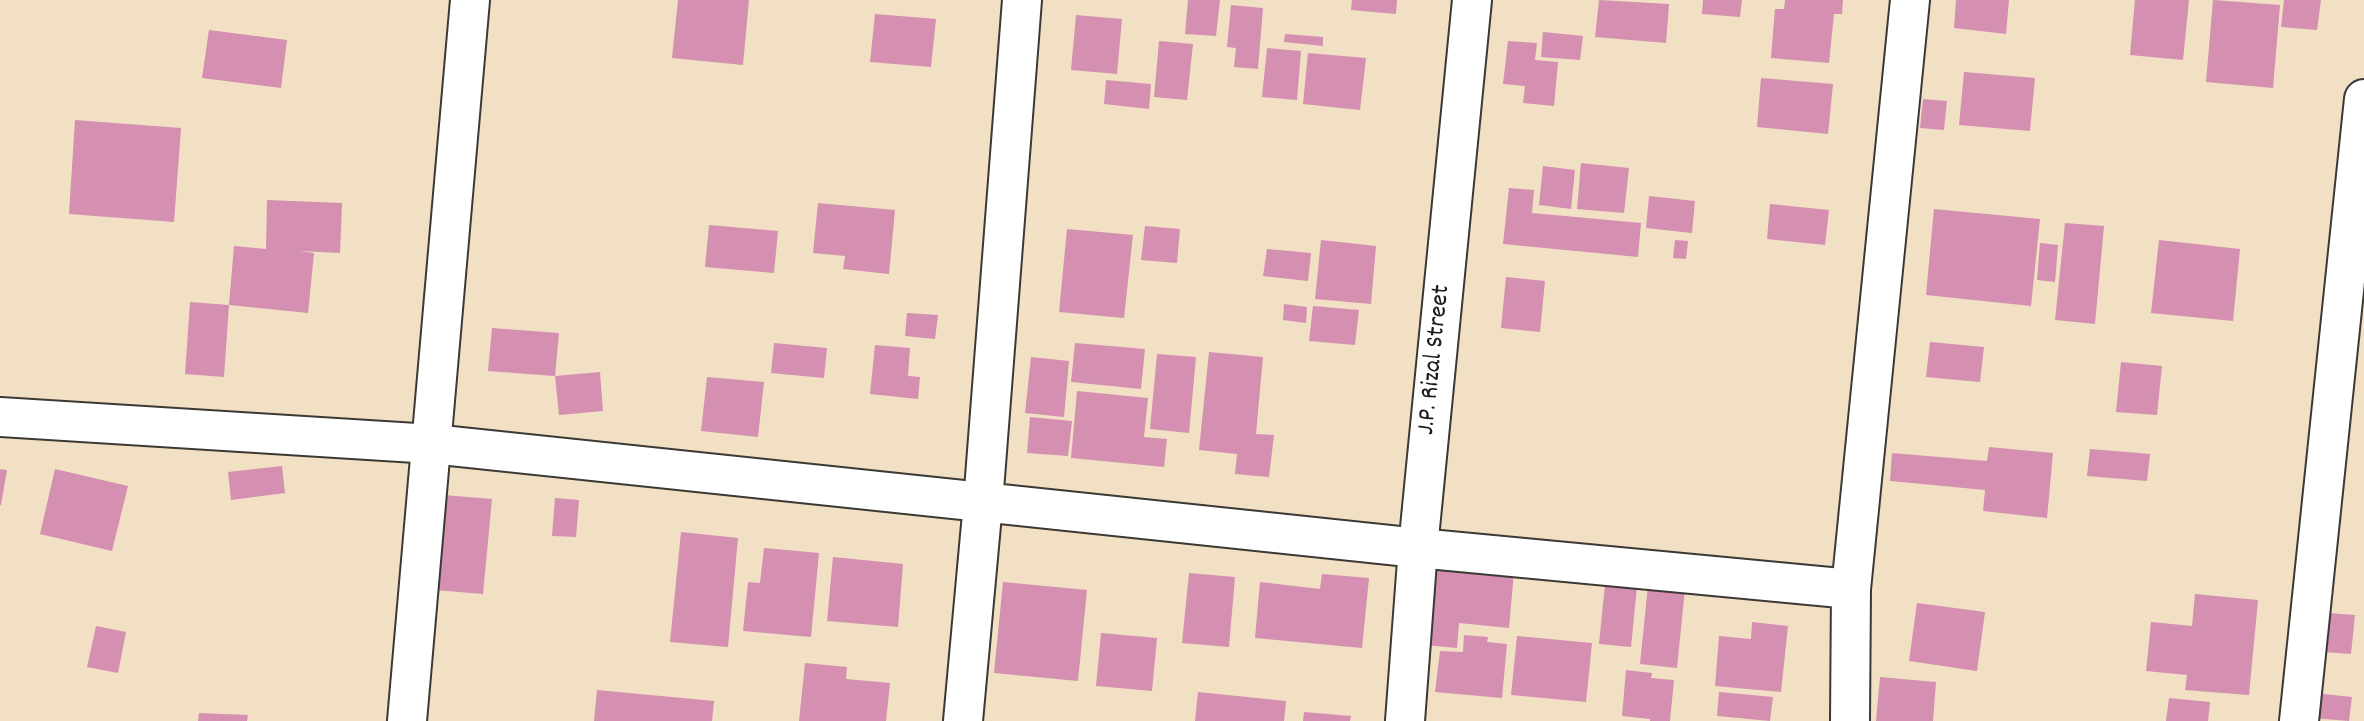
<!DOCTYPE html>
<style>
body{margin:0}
canvas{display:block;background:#f1e0c3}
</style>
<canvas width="2364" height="721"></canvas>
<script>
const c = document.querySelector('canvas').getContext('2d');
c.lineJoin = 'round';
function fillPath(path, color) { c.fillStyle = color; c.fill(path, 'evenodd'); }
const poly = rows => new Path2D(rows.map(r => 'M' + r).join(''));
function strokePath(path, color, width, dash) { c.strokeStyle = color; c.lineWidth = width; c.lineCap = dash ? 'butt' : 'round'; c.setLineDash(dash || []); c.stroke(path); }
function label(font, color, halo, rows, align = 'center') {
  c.font = font + ' Dekko,sans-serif'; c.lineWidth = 5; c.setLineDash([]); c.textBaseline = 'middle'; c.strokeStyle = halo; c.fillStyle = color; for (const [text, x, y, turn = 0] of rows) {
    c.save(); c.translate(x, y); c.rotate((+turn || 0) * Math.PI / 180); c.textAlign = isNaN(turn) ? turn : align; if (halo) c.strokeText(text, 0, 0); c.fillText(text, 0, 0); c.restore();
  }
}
const building = poly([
 [678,0,749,0,743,65,672,58],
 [1188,0,1220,0,1216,36,1185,34],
 [1352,0,1397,0,1396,14,1351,10],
 [1599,0,1669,4,1666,43,1595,37],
 [1703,0,1742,0,1740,17,1702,14],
 [1785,0,1843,0,1842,14,1834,14,1829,63,1771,58,1775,9,1784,9],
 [1956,0,2009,0,2006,34,1954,28],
 [2135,0,2189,0,2183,60,2130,55],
 [2213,0,2280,5,2273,88,2206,82],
 [2284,0,2321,0,2317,30,2281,27],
 [1231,5,1263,8,1258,69,1234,67,1236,48,1227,47],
 [875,14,936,19,931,67,870,62],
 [1076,15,1122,19,1117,74,1071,70],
 [209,30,287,40,281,88,202,78],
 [1543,32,1583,36,1580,60,1541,57],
 [1285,34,1323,37,1323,46,1284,42],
 [1159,41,1193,44,1187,100,1154,97],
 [1508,41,1537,43,1535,60,1558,62,1554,106,1523,103,1525,86,1503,84],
 [1267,48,1301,51,1297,100,1262,97],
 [1308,53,1366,58,1360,110,1303,104],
 [1964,72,2035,78,2030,131,1959,125],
 [1761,78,1833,84,1828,134,1757,127],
 [1106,80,1151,84,1149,109,1104,104],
 [1923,99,1947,101,1944,130,1920,128],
 [75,120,181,128,174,222,69,214],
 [1581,163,1629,168,1624,213,1577,209],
 [1543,166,1575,170,1571,209,1539,205],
 [1509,188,1534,190,1532,213,1641,223,1638,257,1503,244],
 [1649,196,1695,201,1692,233,1646,228],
 [267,200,342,203,340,253,299,251,314,253,308,313,229,305,224,377,185,374,190,302,229,305,234,246,266,249],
 [818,203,895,210,889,274,843,269,845,256,813,253],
 [1770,204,1829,210,1825,245,1767,239],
 [1934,209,2040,219,2031,306,1926,295],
 [2065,223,2104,226,2095,324,2055,320],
 [709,225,778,231,774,273,705,267],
 [1145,226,1180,229,1177,263,1141,260],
 [1067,229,1133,235,1124,318,1059,312],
 [1321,240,1376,246,1371,304,1315,299],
 [1675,240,1688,241,1686,259,1673,258],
 [2159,240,2240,249,2233,321,2151,313],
 [2040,243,2058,245,2055,282,2037,280],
 [1267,249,1311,253,1308,281,1263,276],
 [1506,277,1545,281,1540,332,1501,328],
 [1284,304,1307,307,1306,323,1283,320],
 [1313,306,1359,310,1355,345,1309,341],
 [907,313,938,315,935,339,905,336],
 [492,328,559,333,555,376,488,371],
 [1930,342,1984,347,1980,382,1926,377],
 [774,343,827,348,824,378,771,373],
 [1075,343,1145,349,1141,389,1071,382],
 [875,345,910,348,908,376,920,377,918,399,870,394],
 [1209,352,1263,357,1256,434,1274,435,1269,477,1235,474,1237,454,1199,450],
 [1157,354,1196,357,1189,433,1150,429],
 [1031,357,1069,361,1064,417,1025,413],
 [2121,362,2162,366,2157,415,2116,412],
 [600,372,603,411,559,415,555,376],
 [707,377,764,382,758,437,701,431],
 [1077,391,1148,398,1144,437,1167,439,1164,467,1071,458],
 [1030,417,1072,421,1068,456,1027,453],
 [1989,447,2053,453,2047,518,1983,511,1985,490,1890,481,1892,453,1987,461],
 [2090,449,2150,454,2147,481,2087,476],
 [282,466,285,493,231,500,228,472],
 [0,469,7,470,1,505,0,505],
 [55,469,128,486,112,551,40,534],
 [444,495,492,499,483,594,435,590],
 [555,498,579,500,576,537,552,536],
 [681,532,738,538,728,647,670,642],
 [764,548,819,553,811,637,743,631,748,582,760,583],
 [833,557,903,564,898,627,827,621],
 [1432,564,1514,572,1509,628,1459,623,1457,648,1424,645],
 [1189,573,1235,577,1229,647,1182,643],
 [1322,574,1369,578,1362,648,1255,638,1260,582,1320,589],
 [1606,574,1638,577,1631,647,1599,644],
 [1003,582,1087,590,1078,681,994,673],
 [1648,585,1685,589,1677,668,1640,664],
 [2195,594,2258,600,2249,695,2185,690,2187,675,2146,671,2151,622,2192,626],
 [1917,603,1985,612,1977,671,1909,661],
 [2328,613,2355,615,2351,654,2324,652],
 [1752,622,1788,626,1781,692,1715,686,1719,636,1751,639],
 [96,626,126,632,118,673,87,667],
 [1101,633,1157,638,1152,691,1096,686],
 [1464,635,1488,637,1487,642,1507,644,1502,698,1435,692,1440,651,1463,652],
 [1517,636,1592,643,1586,702,1511,695],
 [805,663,847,667,846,679,890,683,886,721,799,721],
 [1626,670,1652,673,1651,678,1674,680,1670,721,1650,721,1650,719,1622,716],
 [1880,677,1936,682,1933,721,1876,721],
 [597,690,714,701,712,721,594,721],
 [1198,692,1286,701,1284,721,1195,721],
 [1719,692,1773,697,1770,721,1717,716],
 [2314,693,2352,697,2349,721,2312,718],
 [2169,698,2210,702,2208,721,2166,721],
 [1304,712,1351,716,1350,721,1303,721],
 [199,713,248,715,247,721,198,721]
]);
const minor = poly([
 [0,417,432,444,1418,548,1851,589],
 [963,721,983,503,1022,0],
 [1850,721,1851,589,1910,0],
 [2299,721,2364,99]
]);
const tertiary = poly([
 [1405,721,1418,548,1472,0]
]);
const secondary = poly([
 [407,721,470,0]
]);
const streetNames = [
 ["J.P. Rizal Street",1436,360,-84]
];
fillPath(building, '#d48fb1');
strokePath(minor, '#3c3935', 42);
strokePath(tertiary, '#3c3935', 42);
strokePath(secondary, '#3c3935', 42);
strokePath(minor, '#fff', 38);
strokePath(tertiary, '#fff', 38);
strokePath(secondary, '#fff', 38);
label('26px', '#1c1c1c', '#fff', streetNames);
</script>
